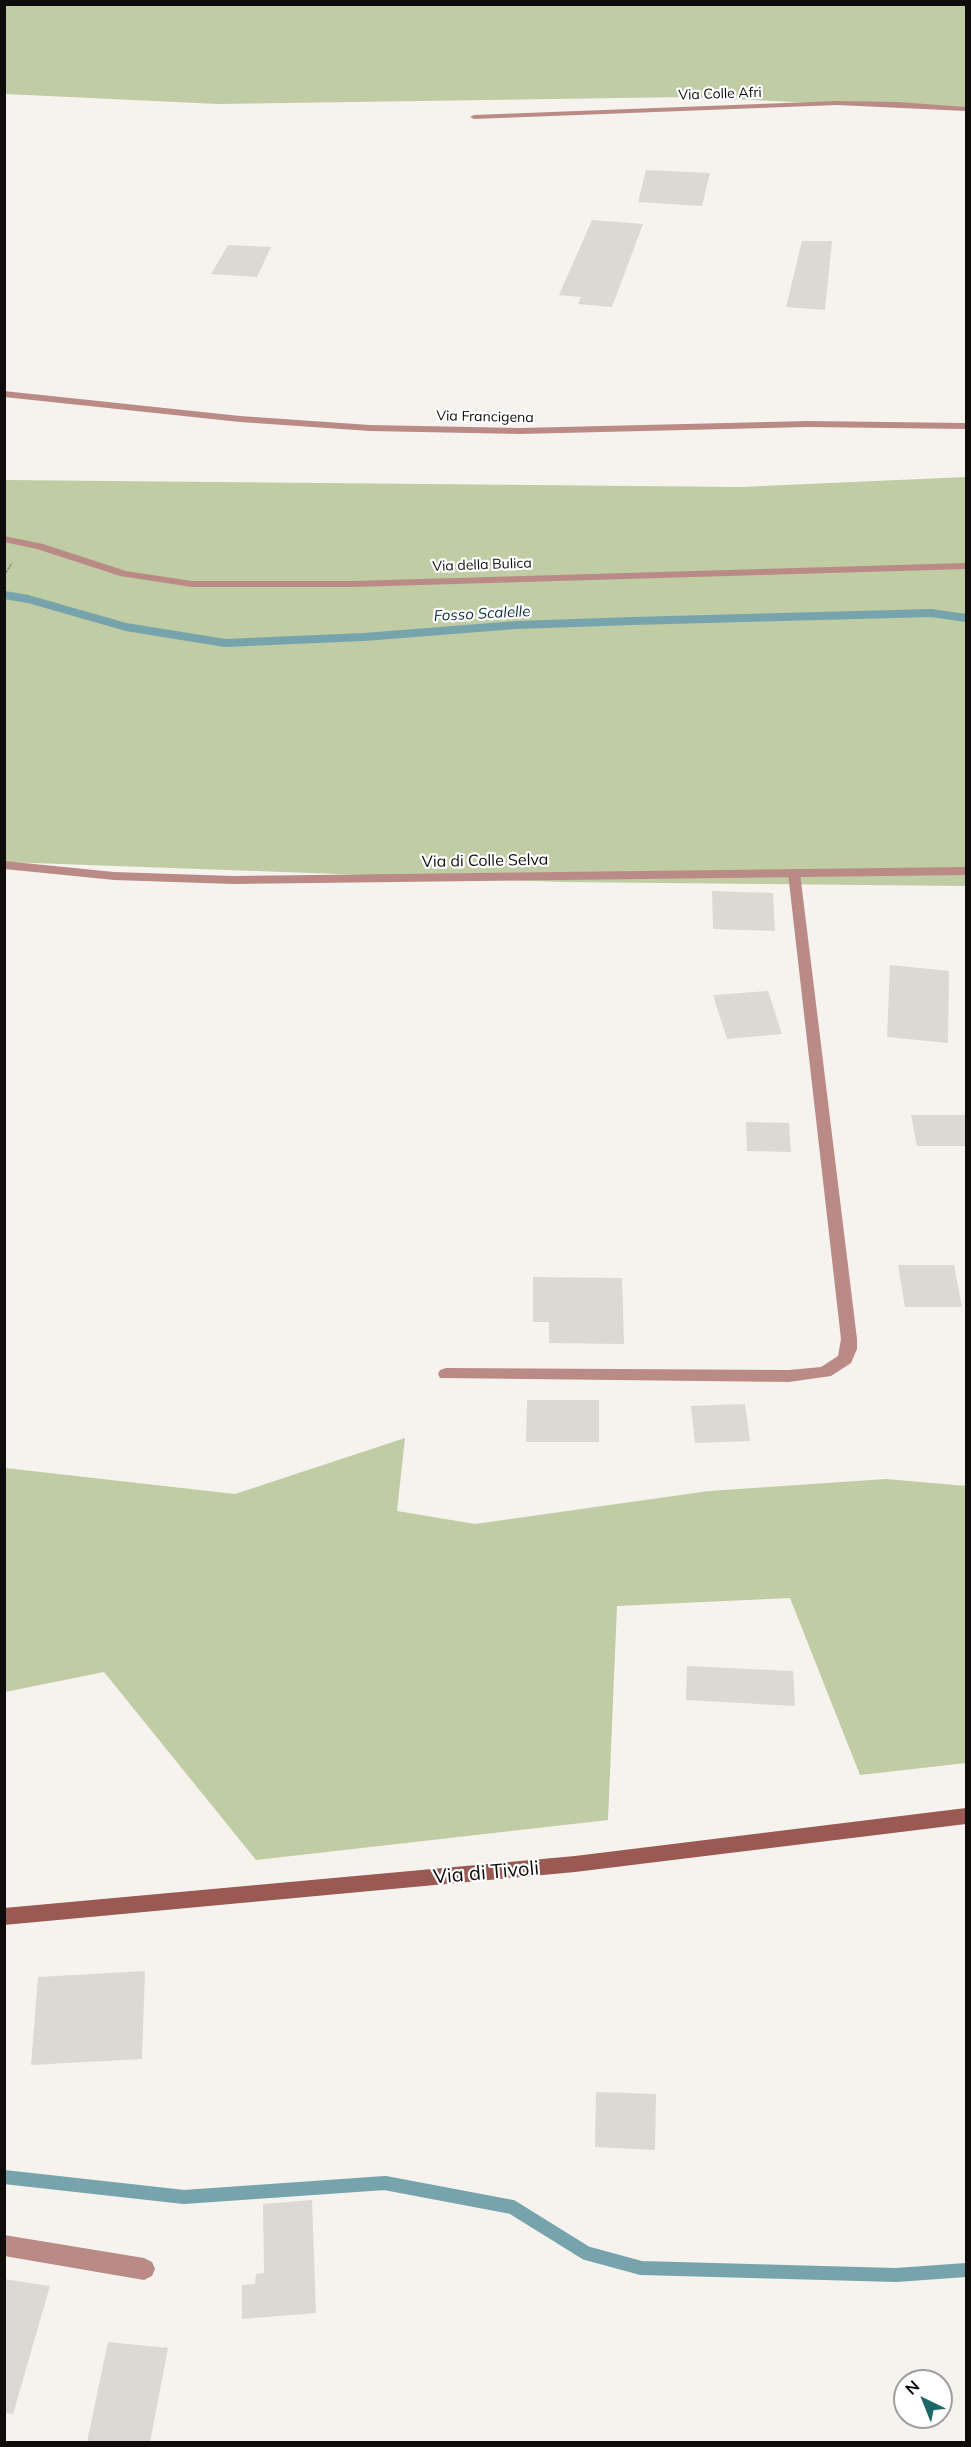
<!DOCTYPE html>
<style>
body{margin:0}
#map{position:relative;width:971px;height:2447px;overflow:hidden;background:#f6f3ee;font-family:Mulish,sans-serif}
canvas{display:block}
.frame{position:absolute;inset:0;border:6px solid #0e0d0c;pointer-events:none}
.north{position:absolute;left:893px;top:2369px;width:60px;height:60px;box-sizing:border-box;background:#fff;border:2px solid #9f9e9e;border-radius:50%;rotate:317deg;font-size:16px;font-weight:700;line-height:24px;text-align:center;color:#0e0d0c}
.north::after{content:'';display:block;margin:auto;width:21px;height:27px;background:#1b6867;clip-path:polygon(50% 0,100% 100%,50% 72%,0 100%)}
</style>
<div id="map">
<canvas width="971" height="2447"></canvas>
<div class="frame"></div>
<div class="north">N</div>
</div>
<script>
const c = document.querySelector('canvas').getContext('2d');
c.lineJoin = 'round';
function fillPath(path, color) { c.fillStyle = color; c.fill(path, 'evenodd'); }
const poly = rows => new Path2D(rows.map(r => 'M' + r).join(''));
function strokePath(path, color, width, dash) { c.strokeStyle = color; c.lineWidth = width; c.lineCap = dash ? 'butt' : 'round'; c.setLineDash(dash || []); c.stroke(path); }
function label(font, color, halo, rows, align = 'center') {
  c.font = font + ' Mulish,sans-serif'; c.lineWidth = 4.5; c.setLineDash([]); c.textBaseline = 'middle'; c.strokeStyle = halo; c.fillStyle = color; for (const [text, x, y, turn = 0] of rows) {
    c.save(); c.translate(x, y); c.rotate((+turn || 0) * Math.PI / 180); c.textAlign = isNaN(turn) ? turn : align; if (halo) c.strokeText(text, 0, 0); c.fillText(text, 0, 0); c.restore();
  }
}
const green = poly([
 [5,5,966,5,966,110,687,97,218,104,5,94],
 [966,477,966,886,562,882,5,862,4,480,740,487],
 [405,1438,397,1511,475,1524,709,1491,886,1479,966,1486,966,1763,860,1775,790,1598,617,1606,608,1820,256,1860,104,1672,5,1692,5,1468,235,1494]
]);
const streamFar1 = poly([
 [4,595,28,599,126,627,225,643,364,637,516,625,633,621,931,613,966,618]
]);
const stream = poly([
 [4,2177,184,2197,385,2183,512,2207,586,2253,641,2268,896,2275,966,2270]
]);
const building = poly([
 [646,170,710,173,702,206,638,202],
 [592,220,643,224,612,307,578,304,581,297,559,295],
 [802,241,832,241,825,310,786,307],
 [228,245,271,247,257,277,211,274],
 [712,891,773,893,775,931,713,929],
 [890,965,949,971,948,1043,887,1037],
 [768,991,782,1034,727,1039,713,995],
 [911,1115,966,1115,966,1146,917,1146],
 [746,1122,789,1123,791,1152,747,1151],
 [898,1265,954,1265,962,1307,905,1307],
 [533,1277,622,1278,624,1344,549,1343,549,1322,533,1322],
 [527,1400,599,1400,599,1442,526,1442],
 [745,1404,750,1441,695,1443,691,1406],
 [687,1666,793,1671,795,1706,686,1700],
 [145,1971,142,2059,31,2065,38,1977],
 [596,2092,656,2094,655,2150,595,2147],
 [312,2200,316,2313,242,2319,242,2285,255,2284,256,2274,264,2273,263,2204],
 [4,2279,50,2286,13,2414,4,2413],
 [108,2342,168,2348,150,2442,87,2442]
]);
const path = poly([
 [4,575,12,563]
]);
const lane = poly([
 [794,869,800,873,857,1339,857,1349,851,1363,831,1376,789,1382,440,1378,438,1374,440,1370,446,1368,789,1370,821,1367,838,1356,841,1339,788,873,794,869]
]);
const street = poly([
 [837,101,898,102,966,107,966,111,837,105,474,119,470,117,474,115,837,101],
 [4,391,240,416,370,425,520,428,808,421,966,423,966,429,808,427,520,434,370,431,240,422,4,397,4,391],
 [4,536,43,544,126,571,192,581,353,581,966,563,966,569,353,587,192,587,120,576,37,549,4,542,4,536],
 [4,861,114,872,233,876,966,867,966,875,233,884,114,880,4,869,4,861],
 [4,2235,144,2258,152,2262,155,2269,152,2276,144,2280,4,2256,4,2235]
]);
const secondary = poly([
 [966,1808,966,1824,575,1872,4,1925,4,1908,575,1856,966,1808]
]);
const farStreetnames = [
 ["Via Colle Afri",720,94,-2],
 ["Via Francigena",485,417,1],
 ["Via della Bulica",482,565,-2]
];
const farWaternames = [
 ["Fosso Scalelle",482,614,-3]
];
const streetNames = [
 ["Via di Colle Selva",485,861,-1]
];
const nearStreetnames = [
 ["Via di Tivoli",486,1873,-5]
];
fillPath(green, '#bfcca4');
strokePath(streamFar1, '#77a4ac', 8);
strokePath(stream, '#77a4ac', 14);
fillPath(building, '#dbd9d4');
strokePath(path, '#8b8986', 2, [2, 1.5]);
fillPath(lane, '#ba8b86');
fillPath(street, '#ba8b86');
fillPath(secondary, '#9a5953');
label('14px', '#0e0d0c', '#fff', farStreetnames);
label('italic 15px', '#0f2f35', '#fff', farWaternames);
label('16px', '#0e0d0c', '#fff', streetNames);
label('20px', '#0e0d0c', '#fff', nearStreetnames);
</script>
